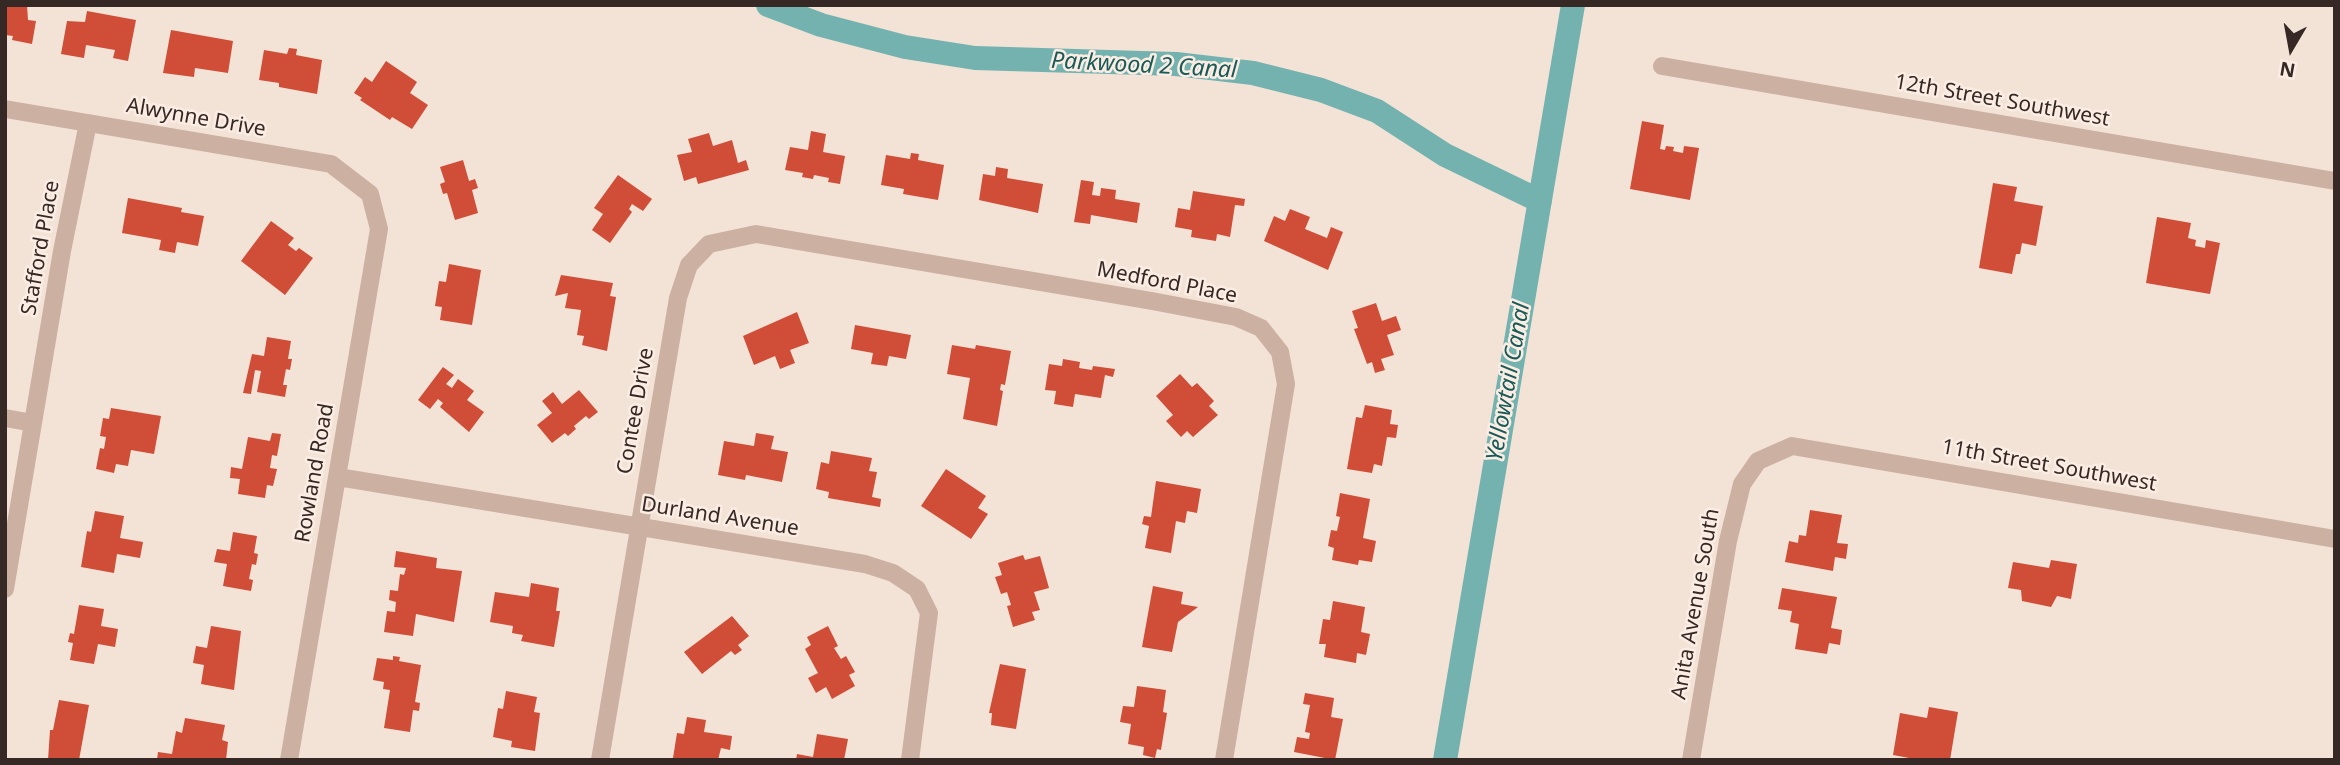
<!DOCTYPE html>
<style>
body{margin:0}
#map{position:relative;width:2340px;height:765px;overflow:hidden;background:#f3e3d7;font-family:"Noto Sans",sans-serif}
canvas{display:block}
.frame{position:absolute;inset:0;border:7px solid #362925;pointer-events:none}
.north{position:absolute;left:2256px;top:14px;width:70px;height:70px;-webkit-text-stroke:5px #fbede3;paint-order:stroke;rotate:190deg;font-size:19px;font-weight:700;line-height:28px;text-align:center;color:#362925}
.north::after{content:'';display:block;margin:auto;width:24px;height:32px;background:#362925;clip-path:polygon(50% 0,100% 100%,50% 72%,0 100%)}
</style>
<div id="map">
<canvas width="2340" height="765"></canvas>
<div class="frame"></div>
<div class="north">N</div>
</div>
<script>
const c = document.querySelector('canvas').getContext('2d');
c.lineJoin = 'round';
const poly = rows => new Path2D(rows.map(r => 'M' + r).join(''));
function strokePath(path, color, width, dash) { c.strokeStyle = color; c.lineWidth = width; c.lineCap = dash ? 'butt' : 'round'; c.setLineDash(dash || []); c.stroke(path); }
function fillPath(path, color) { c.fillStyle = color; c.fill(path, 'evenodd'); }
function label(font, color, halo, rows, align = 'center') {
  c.font = font + ' "Noto Sans",sans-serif'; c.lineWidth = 5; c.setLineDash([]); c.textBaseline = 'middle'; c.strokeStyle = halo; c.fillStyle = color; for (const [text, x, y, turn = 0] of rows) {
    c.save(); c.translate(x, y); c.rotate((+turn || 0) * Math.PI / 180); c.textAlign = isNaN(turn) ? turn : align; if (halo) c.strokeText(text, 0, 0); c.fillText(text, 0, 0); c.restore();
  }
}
const canal = poly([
 [768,5,821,25,905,47,975,58,1176,64,1253,73,1321,90,1377,111,1445,155,1540,201],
 [1445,760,1573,5]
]);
const building = poly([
 [5,5,27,5,28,20,36,21,32,44,12,40,13,36,5,35],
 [87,11,136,20,128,61,113,58,115,50,86,45,84,58,61,54,67,21,85,22],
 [171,30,233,41,228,73,195,68,194,77,163,73],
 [289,48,297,49,296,55,322,60,317,94,279,87,279,83,259,80,264,50,287,54],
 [386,61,417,82,410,93,428,105,412,129,392,117,390,120,360,100,362,98,354,93,365,77,372,82],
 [1642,121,1664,125,1660,149,1665,150,1666,146,1674,147,1673,151,1683,153,1684,146,1699,148,1690,200,1630,189],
 [811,131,826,134,823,152,845,156,840,184,828,182,829,178,814,175,813,179,802,177,803,173,785,170,790,147,808,150],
 [709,133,713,146,732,140,738,163,746,160,749,170,698,184,696,177,684,181,677,155,692,152,688,139],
 [911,153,919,154,918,160,944,165,938,200,903,194,904,189,881,185,886,155,910,159],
 [463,160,469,181,475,179,478,188,472,190,478,213,455,220,447,193,443,194,440,184,445,182,440,167],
 [996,167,1008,169,1007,178,1043,184,1038,213,979,200,983,174,995,176],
 [618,175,652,199,643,211,632,204,629,209,632,212,610,243,592,230,603,214,594,208],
 [1081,180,1094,182,1092,195,1100,196,1101,188,1116,190,1115,199,1140,203,1137,223,1091,215,1090,224,1074,222],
 [1993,183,2017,187,2014,201,2043,206,2036,246,2022,243,2020,254,2016,254,2012,274,1979,268],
 [1193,191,1245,199,1244,206,1235,205,1230,237,1217,234,1216,241,1191,237,1192,230,1175,227,1178,208,1190,210],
 [128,198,182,208,181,212,204,216,198,246,177,242,175,253,159,250,161,240,122,233],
 [1290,209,1310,217,1305,229,1327,238,1331,227,1343,232,1328,270,1264,241,1274,216,1285,221],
 [2157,217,2191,223,2188,238,2196,240,2195,246,2205,248,2206,240,2220,243,2210,294,2146,283],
 [271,221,294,238,288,245,296,251,299,248,313,258,285,295,241,261],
 [449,264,481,270,472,325,440,320,442,307,435,306,439,281,446,282],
 [561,275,613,283,610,296,616,297,607,351,582,345,584,336,577,335,581,310,565,308,568,293,555,296],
 [1376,303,1382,321,1396,316,1401,330,1387,335,1394,355,1381,359,1385,370,1375,373,1372,362,1367,364,1354,329,1358,328,1352,311],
 [797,312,809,343,790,350,795,363,780,369,775,356,754,365,743,336],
 [855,325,911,335,906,359,889,356,887,366,871,364,873,353,851,349],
 [267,337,291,341,288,359,292,359,290,370,286,369,283,385,287,385,285,397,257,392,261,371,255,370,251,394,243,393,252,354,264,356],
 [952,345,975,349,976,345,1011,351,1005,385,1001,384,1000,390,1003,391,997,426,963,419,970,378,947,374],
 [1063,359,1080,362,1079,368,1092,370,1093,366,1115,369,1113,377,1105,375,1101,398,1075,394,1073,407,1054,404,1056,391,1045,390,1049,364,1062,366],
 [443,367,454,375,446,384,452,388,458,379,474,391,467,400,484,412,469,432,440,407,443,403,438,399,430,409,418,400],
 [1180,374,1192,387,1197,383,1214,401,1209,406,1218,415,1193,437,1187,431,1181,437,1166,421,1173,415,1156,396],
 [579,390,598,412,589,419,586,416,574,426,576,429,568,436,565,433,552,443,537,425,552,413,542,401,553,392,562,404],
 [1365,405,1392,410,1390,424,1398,425,1396,438,1387,437,1382,466,1374,464,1372,473,1347,469,1356,417,1362,418],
 [111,408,161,416,154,454,131,450,128,466,116,464,114,473,96,469,100,448,104,449,106,437,100,436,103,418,109,419],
 [272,433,281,434,277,456,272,455,270,468,277,469,273,486,267,485,265,498,238,494,240,479,230,478,231,467,242,469,248,437,270,441],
 [756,433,774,436,771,449,788,452,782,482,746,475,745,480,718,475,724,441,754,446],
 [831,451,872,458,869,471,877,472,872,497,881,499,880,507,828,498,829,492,816,489,821,462,829,464],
 [946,469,986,496,978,508,988,514,971,539,921,506],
 [1156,481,1201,489,1197,513,1187,511,1185,523,1176,521,1171,553,1145,548,1149,526,1142,524,1144,516,1151,517],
 [1340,493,1370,499,1363,538,1376,541,1372,562,1359,560,1358,565,1332,560,1334,548,1328,546,1331,530,1337,531,1340,517,1336,516],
 [1810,510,1842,515,1837,543,1848,544,1846,559,1835,557,1833,571,1785,562,1789,541,1798,543,1799,535,1806,536],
 [95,511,124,516,120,538,143,542,140,558,117,554,114,573,81,567,87,531,91,532],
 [233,532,257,536,254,553,258,554,256,565,252,564,249,579,253,580,251,591,223,586,227,564,214,562,217,549,230,551],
 [396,551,437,558,436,568,462,571,454,622,416,614,413,636,384,632,387,611,395,612,396,602,389,600,390,590,398,591,400,574,404,575,406,568,394,567],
 [1023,555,1025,560,1040,556,1049,588,1034,592,1040,610,1032,612,1035,620,1013,627,1007,606,1011,605,1007,592,1001,594,995,577,1002,575,998,563],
 [2051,560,2077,564,2071,599,2057,596,2051,607,2022,601,2021,590,2008,588,2013,562,2049,568],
 [531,583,559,588,556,611,560,611,554,647,521,641,523,635,512,633,513,626,490,622,495,592,529,597],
 [1153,586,1183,592,1181,604,1198,607,1178,622,1172,652,1142,647],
 [1782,588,1837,597,1831,628,1842,630,1840,645,1829,643,1827,654,1795,649,1799,624,1790,622,1792,611,1778,609],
 [1333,601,1365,607,1361,632,1370,634,1366,655,1357,653,1356,663,1324,657,1326,644,1319,644,1323,619,1330,620],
 [79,605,104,609,101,626,118,629,115,647,98,644,94,664,70,660,73,643,68,642,70,633,74,634],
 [732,616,749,636,738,645,742,650,735,655,731,651,702,674,684,652],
 [211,626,241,631,234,690,201,684,204,665,193,663,196,646,207,648],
 [828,626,838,646,834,648,841,659,846,656,855,672,849,675,855,686,832,699,826,687,816,693,808,678,818,673,805,649,811,645,807,637],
 [393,656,400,657,399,661,421,665,415,702,420,703,419,711,413,710,410,732,384,728,390,690,383,689,384,682,373,680,377,658,393,660],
 [1000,664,1026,669,1016,729,991,725,992,713,989,713],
 [1137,686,1166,690,1163,712,1167,713,1161,750,1157,749,1155,758,1143,755,1144,747,1128,744,1131,724,1120,722,1123,706,1134,707],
 [506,691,537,697,534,712,540,713,535,751,511,747,512,741,493,737,498,708,503,709],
 [1305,693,1334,698,1331,717,1343,719,1335,760,1294,752,1297,737,1309,739,1310,733,1305,732,1310,705,1303,704],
 [59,700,89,705,79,760,48,760,50,730,53,730],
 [1929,707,1958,712,1950,760,1920,760,1893,755,1900,713,1927,718],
 [687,717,706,720,704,732,732,736,730,750,721,748,718,760,673,758,677,733,684,734],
 [185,718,225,725,222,740,228,742,226,760,157,760,158,752,172,754,176,731,182,733],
 [817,734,848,739,844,760,796,760,797,754,813,757]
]);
const minor = poly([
 [1662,66,2335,181],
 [5,109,331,164,370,194,379,229,289,760],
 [5,418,33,423],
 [338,477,865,564,893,573,917,589,929,613,910,760],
 [5,589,62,251,88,123],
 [600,760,678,298,689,265,709,244,756,234,1152,301,1236,317,1261,328,1280,352,1286,384,1224,760],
 [1691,760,1728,541,1742,484,1758,461,1792,446,2335,539]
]);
const streetNames = [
 ["12th Street Southwest",2002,101,10],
 ["Alwynne Drive",196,118,10],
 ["Stafford Place",41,248,-80],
 ["Medford Place",1167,283,11],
 ["Contee Drive",636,411,-80],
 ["11th Street Southwest",2049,466,10],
 ["Rowland Road",315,473,-80],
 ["Durland Avenue",720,517,9],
 ["Anita Avenue South",1696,604,-80]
];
const waterNames = [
 ["Parkwood 2 Canal",1144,66,3],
 ["Yellowtail Canal",1509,382,-80]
];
strokePath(canal, '#73b2af', 24);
fillPath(building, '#d04d37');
strokePath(minor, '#ccb1a2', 18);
label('21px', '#362925', '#fbede3', streetNames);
label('italic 23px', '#175a58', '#fbede3', waterNames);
</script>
